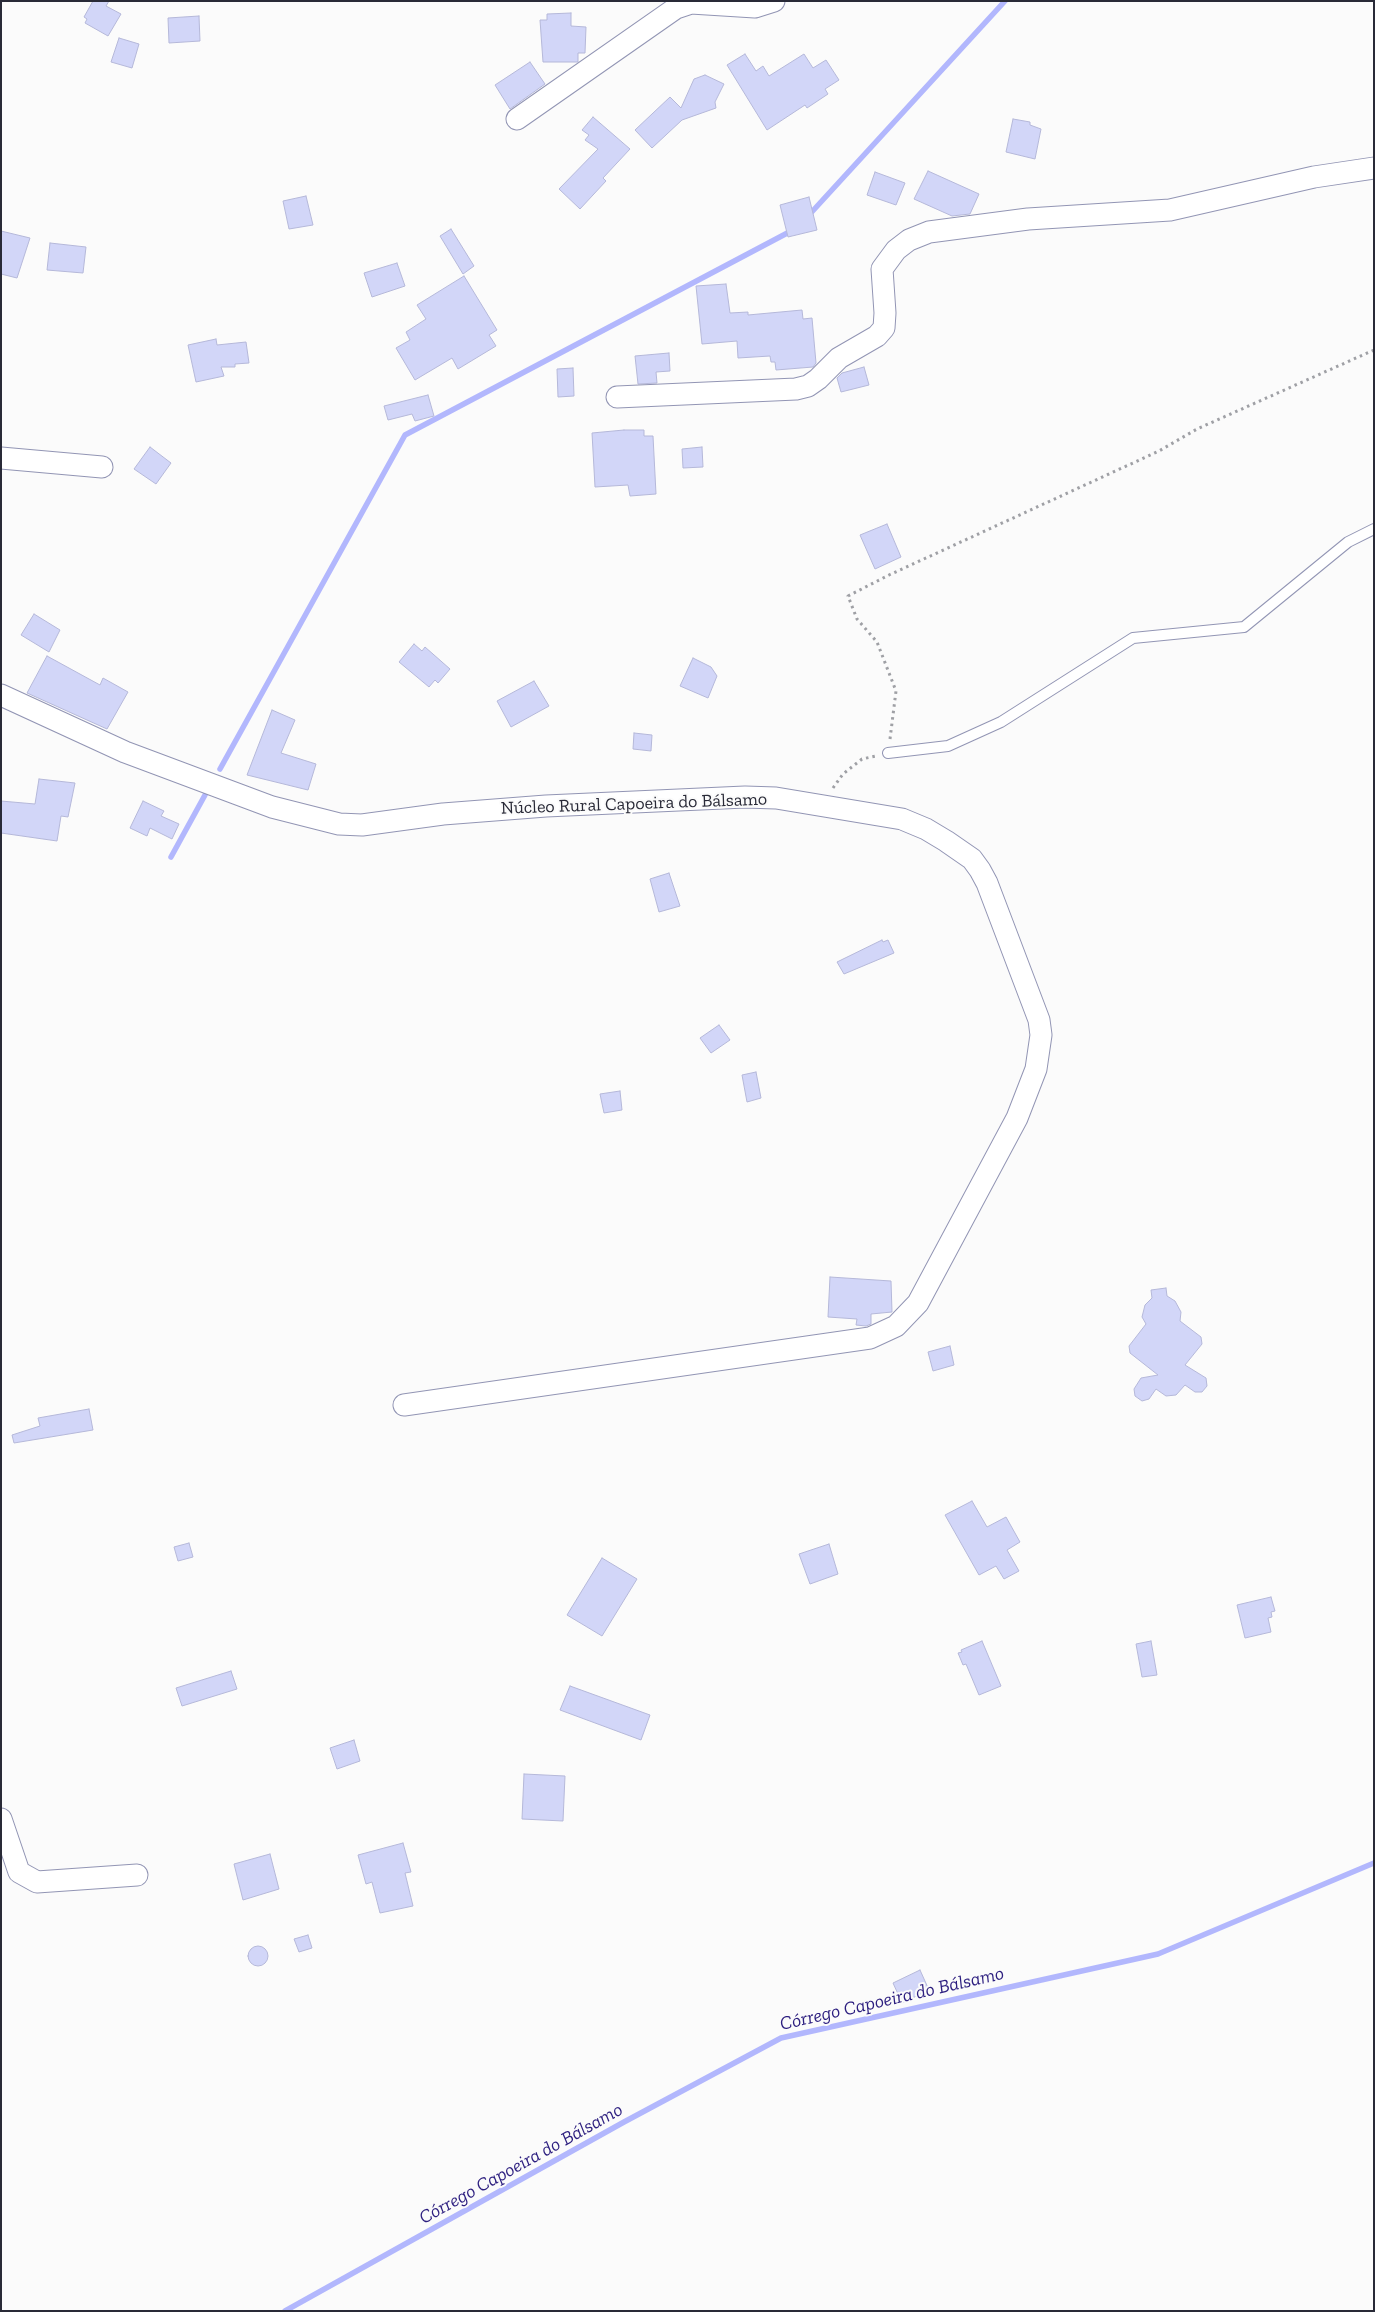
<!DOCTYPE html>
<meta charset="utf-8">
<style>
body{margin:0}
#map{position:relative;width:1375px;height:2312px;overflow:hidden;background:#fbfbfb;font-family:"Zilla Slab",serif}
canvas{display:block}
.frame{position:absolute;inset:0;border:2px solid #292a37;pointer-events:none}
</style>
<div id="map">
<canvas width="1375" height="2312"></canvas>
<div class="frame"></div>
</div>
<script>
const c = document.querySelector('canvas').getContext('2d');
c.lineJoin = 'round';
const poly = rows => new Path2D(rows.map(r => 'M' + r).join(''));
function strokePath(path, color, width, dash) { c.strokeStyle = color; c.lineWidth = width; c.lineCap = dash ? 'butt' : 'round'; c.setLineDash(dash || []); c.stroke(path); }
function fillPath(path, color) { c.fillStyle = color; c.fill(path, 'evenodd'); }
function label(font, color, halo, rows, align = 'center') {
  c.font = font + ' "Zilla Slab",serif'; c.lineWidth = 4; c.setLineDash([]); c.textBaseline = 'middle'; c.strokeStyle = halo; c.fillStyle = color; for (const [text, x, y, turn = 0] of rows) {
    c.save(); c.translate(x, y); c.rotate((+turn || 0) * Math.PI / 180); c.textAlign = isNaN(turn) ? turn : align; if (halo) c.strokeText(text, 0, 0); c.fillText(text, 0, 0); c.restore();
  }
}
const stream = poly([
 [809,215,1005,1],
 [220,769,405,435,793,230],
 [171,857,205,795],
 [285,2311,624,2122,781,2038,1158,1954,1374,1863]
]);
const building = poly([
 [93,1,109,1,106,6,121,14,108,36,85,23,87,19,84,17,93,1],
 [571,13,571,26,586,27,585,53,578,53,578,62,543,62,540,20,547,20,547,14,571,13],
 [199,16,200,41,169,43,168,18,199,16],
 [119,38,139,44,132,68,111,62,119,38],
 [745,54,756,71,763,66,769,76,804,54,813,68,826,60,839,80,825,89,828,94,807,108,805,105,767,130,727,65,745,54],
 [530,62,545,84,510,109,495,85,530,62],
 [705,75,724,84,715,102,716,108,682,120,652,148,635,130,670,97,681,108,694,79,705,75],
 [593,117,630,149,603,178,606,181,580,209,559,189,598,149,585,140,589,135,582,130,593,117],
 [1013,119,1030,122,1030,125,1041,129,1035,159,1006,152,1013,119],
 [928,171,979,194,970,214,952,216,914,199,928,171],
 [875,172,905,183,896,205,867,195,875,172],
 [306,196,313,225,289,229,283,201,306,196],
 [809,197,817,230,788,237,780,205,809,197],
 [451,229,474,266,463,274,440,236,451,229],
 [1,231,30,238,17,278,1,274,1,231],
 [50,243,86,247,83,273,47,270,50,243],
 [397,263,405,286,372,297,364,273,397,263],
 [464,276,497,330,489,335,496,346,458,369,452,358,415,380,396,348,410,340,406,332,426,319,417,305,464,276],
 [726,284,730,313,748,312,748,315,802,310,803,319,812,318,816,363,813,367,776,370,775,362,771,362,770,356,738,358,737,341,702,344,696,286,726,284],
 [216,339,217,345,246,342,249,363,235,364,235,367,221,367,224,376,196,382,188,345,216,339],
 [669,353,670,371,656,372,657,383,638,384,635,356,669,353],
 [864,367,869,385,841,392,837,378,842,373,864,367],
 [573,368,574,396,558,397,557,369,573,368],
 [428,395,434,416,415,421,412,414,388,420,384,406,428,395],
 [624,430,644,430,644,436,653,436,656,494,630,496,628,485,595,487,592,433,624,430],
 [150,447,171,463,156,484,134,469,150,447],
 [702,447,703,467,683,468,682,449,702,447],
 [887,524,901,557,875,569,860,535,887,524],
 [34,614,60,630,49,652,21,635,34,614],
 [414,644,422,651,425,647,450,669,438,683,435,680,429,687,399,662,414,644],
 [47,656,100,685,103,678,128,692,107,729,27,693,47,656],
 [693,658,711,667,717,676,708,698,680,686,693,658],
 [534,681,549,706,511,727,497,701,534,681],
 [272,710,295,720,281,753,316,764,308,790,247,775,272,710],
 [634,733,652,735,651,751,633,749,634,733],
 [39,779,75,783,68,817,61,816,57,841,1,833,1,801,35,804,39,779],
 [143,801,164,811,161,816,179,824,172,839,150,828,147,836,130,828,143,801],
 [669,873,680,906,659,912,650,879,669,873],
 [882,940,883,942,888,940,894,953,844,974,837,962,882,940],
 [719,1025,730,1040,711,1053,700,1038,719,1025],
 [756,1072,761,1098,747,1102,742,1075,756,1072],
 [620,1091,622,1110,604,1113,600,1094,620,1091],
 [830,1277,891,1281,892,1312,871,1314,871,1324,866,1326,856,1325,857,1319,828,1317,830,1277],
 [1166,1288,1167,1296,1175,1301,1181,1312,1180,1321,1201,1337,1202,1344,1185,1365,1206,1378,1207,1386,1202,1392,1195,1392,1185,1385,1176,1395,1166,1396,1156,1389,1149,1399,1142,1401,1135,1396,1134,1389,1141,1378,1158,1375,1130,1353,1129,1346,1146,1324,1142,1317,1145,1305,1152,1298,1151,1290,1166,1288],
 [950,1346,954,1365,933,1371,928,1352,950,1346],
 [89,1409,93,1430,14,1443,12,1435,40,1426,38,1418,89,1409],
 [972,1501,987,1527,1006,1517,1020,1542,1007,1550,1019,1571,1004,1579,996,1566,979,1575,945,1515,972,1501],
 [189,1543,193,1557,178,1561,174,1547,189,1543],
 [829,1544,838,1574,810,1584,799,1554,829,1544],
 [602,1558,637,1579,602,1636,567,1615,602,1558],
 [1271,1597,1275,1611,1271,1612,1272,1617,1268,1618,1271,1632,1245,1638,1237,1605,1271,1597],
 [982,1641,1001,1686,979,1695,966,1664,963,1665,958,1653,962,1652,961,1650,982,1641],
 [1151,1641,1157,1675,1142,1677,1136,1644,1151,1641],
 [231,1671,237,1689,182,1706,176,1688,231,1671],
 [570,1686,650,1715,641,1740,560,1710,570,1686],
 [354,1740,360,1761,337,1769,330,1748,354,1740],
 [524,1774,565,1776,563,1821,522,1819,524,1774],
 [403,1843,411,1872,405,1873,413,1906,380,1913,372,1882,366,1884,358,1855,403,1843],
 [270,1854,279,1889,243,1900,234,1864,270,1854],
 [308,1935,312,1948,299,1952,294,1939,308,1935],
 '248 1956a10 10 0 1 1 20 0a10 10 0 1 1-20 0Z',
 [920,1970,929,1990,902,2003,893,1983,920,1970]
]);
const path = poly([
 [890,739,896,691,877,642,857,619,848,596,889,575,1159,451,1197,429,1374,350],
 [833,788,843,774,862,759,876,756]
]);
const lane = poly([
 [888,753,948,746,1001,722,1133,638,1244,627,1348,542,1374,529]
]);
const street = poly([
 [517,119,676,8,691,3,755,7,774,1],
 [617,397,796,389,808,386,818,379,839,358,877,336,884,328,885,313,882,269,896,250,909,240,929,232,1028,219,1170,210,1314,177,1374,168],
 [1,458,102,467],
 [1,695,125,752,272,807,339,824,362,825,443,814,546,806,745,797,776,798,902,819,926,829,946,841,972,859,980,870,987,883,1039,1020,1041,1035,1036,1069,1017,1118,918,1303,896,1326,870,1338,404,1405],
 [1,1819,19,1872,37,1882,137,1875]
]);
const streetNames = [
 ["Núcleo Rural Capoeira do Bálsamo",634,804,-2]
];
const waterNames = [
 ["Córrego Capoeira do Bálsamo",892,1999,-13],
 ["Córrego Capoeira do Bálsamo",521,2164,-29]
];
strokePath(stream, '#b2b7fd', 5.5);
fillPath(building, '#d2d6f8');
strokePath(building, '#b5b8d9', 1);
strokePath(lane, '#9295b4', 12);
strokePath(street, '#9295b4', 23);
strokePath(path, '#9fa0a5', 3, [2.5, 4]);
strokePath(lane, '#fff', 10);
strokePath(street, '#fff', 21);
label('18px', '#292a37', '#fbfbfb', streetNames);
label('italic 19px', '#2c1e7f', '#fbfbfb', waterNames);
</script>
